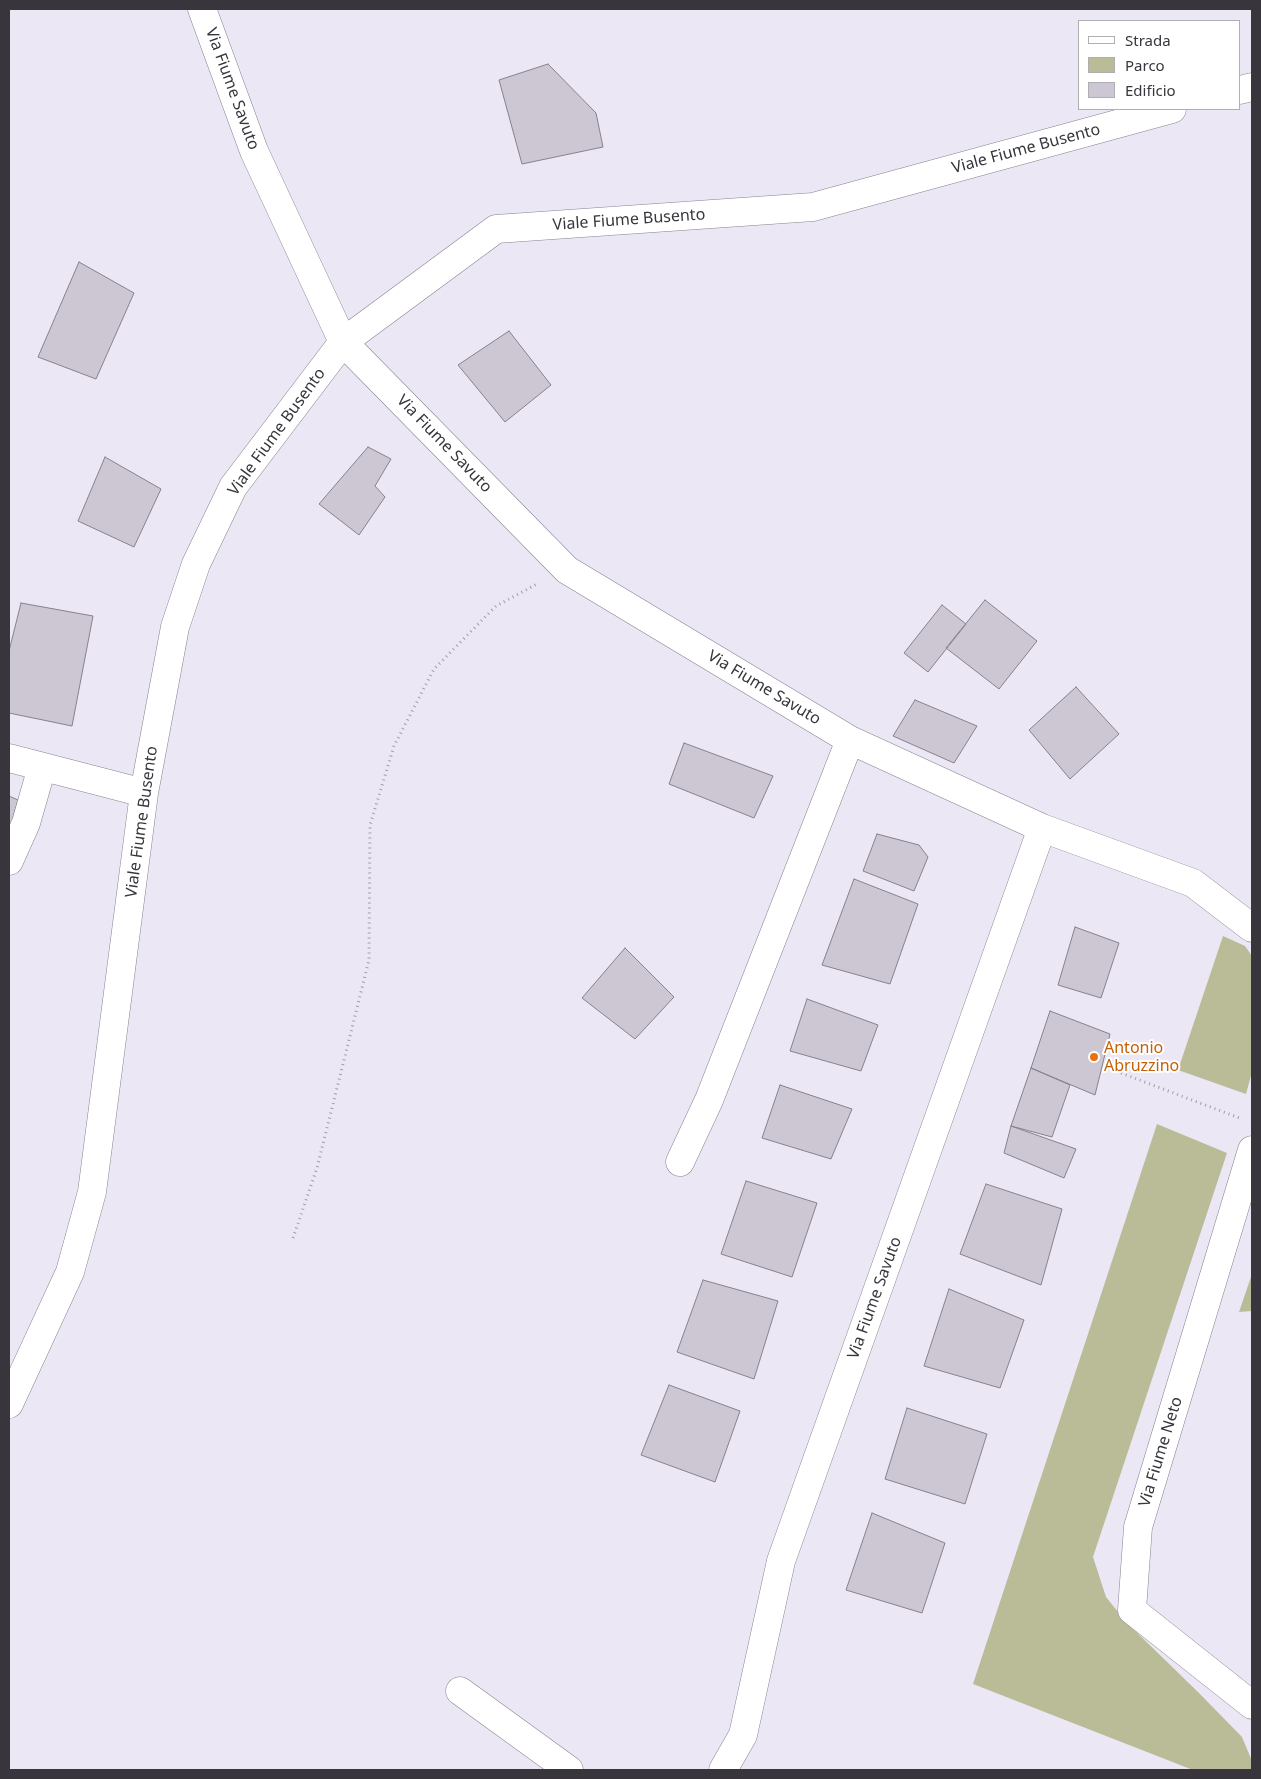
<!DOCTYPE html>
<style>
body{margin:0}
#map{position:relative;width:1261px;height:1779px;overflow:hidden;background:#ece7f5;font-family:"Noto Sans",sans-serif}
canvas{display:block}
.frame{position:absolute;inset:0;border:10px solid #38363c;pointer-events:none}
.legend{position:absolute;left:1078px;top:20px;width:162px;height:90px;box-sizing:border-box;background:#fff;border:1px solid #afafb1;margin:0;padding:6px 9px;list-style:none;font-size:15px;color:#38363c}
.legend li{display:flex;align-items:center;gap:10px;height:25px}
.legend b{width:25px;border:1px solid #afafb1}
</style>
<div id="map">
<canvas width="1261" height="1779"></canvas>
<div class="frame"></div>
<ul class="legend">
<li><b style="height:6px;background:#fff"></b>Strada</li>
<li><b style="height:14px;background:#babc98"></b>Parco</li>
<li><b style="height:14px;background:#cdc6d3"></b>Edificio</li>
</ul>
</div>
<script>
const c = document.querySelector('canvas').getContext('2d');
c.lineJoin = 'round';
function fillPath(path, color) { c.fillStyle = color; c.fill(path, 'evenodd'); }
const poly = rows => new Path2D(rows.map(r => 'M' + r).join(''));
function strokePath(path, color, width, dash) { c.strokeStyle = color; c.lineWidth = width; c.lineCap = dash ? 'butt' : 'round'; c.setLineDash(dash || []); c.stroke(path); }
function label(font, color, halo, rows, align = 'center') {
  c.font = font + ' "Noto Sans",sans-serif'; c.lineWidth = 4; c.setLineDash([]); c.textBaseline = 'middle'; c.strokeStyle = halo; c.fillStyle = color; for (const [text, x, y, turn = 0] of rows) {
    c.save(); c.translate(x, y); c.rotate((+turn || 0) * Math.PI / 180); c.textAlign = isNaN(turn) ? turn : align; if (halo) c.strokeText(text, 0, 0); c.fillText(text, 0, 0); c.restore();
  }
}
const green = poly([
 [1223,936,1245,946,1252,956,1252,1072,1246,1094,1178,1070],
 [1157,1124,1227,1153,1093,1557,1106,1597,1126,1622,1199,1693,1242,1737,1252,1761,1252,1770,1193,1770,973,1684],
 [1252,1274,1252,1311,1239,1312]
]);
const building = poly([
 [548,64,596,113,603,147,522,164,499,80,548,64],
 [79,262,134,293,96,379,38,357,79,262],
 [509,331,551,385,505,422,458,365,509,331],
 [368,447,391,459,375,486,385,497,359,535,319,504,368,447],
 [105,457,161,489,134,547,78,521,105,457],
 [985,600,1037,641,999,689,946,648,985,600],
 [21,603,93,616,72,726,9,713,9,651,21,603],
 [942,605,966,624,928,672,904,653,942,605],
 [1076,687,1119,734,1070,779,1029,730,1076,687],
 [915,700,977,726,954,763,893,736,915,700],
 [684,743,773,776,754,818,669,784,684,743],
 [9,796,18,800,9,832,9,796],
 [877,834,919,845,928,857,914,891,863,871,877,834],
 [854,879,918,904,890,984,822,965,854,879],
 [1075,927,1119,943,1101,998,1058,985,1075,927],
 [625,948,674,997,635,1039,582,998,625,948],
 [807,999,878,1025,861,1071,790,1051,807,999],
 [1050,1011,1110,1034,1095,1095,1031,1068,1050,1011],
 [1031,1068,1070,1085,1052,1137,1011,1126,1031,1068],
 [780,1085,852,1109,831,1159,762,1138,780,1085],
 [1011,1126,1076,1149,1064,1178,1004,1153,1011,1126],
 [746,1181,817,1203,792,1277,721,1254,746,1181],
 [986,1184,1062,1209,1041,1285,960,1254,986,1184],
 [703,1280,778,1301,754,1379,677,1352,703,1280],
 [949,1289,1024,1320,1000,1388,924,1366,949,1289],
 [669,1385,740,1411,715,1482,641,1455,669,1385],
 [907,1408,987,1434,965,1504,885,1479,907,1408],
 [872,1513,945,1543,922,1613,846,1590,872,1513]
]);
const path = poly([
 [1121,1073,1242,1119],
 [293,1238,317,1168,369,960,370,825,394,746,434,669,496,606,537,584]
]);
const street = poly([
 [202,9,254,151,343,342,567,570,850,740,1042,828,1193,883,1252,928],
 [1240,90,1252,87],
 [9,758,144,793],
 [9,861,26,823,42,767],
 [1252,1150,1138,1527,1132,1610,1252,1705],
 [680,1162,709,1100,850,740],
 [9,1404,70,1272,92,1192,144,793,175,627,196,564,233,487,343,342,496,229,813,207,1172,109],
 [460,1691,569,1770],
 [723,1770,743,1735,781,1561,1042,828]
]);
const markers = [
 [1094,1057,5,"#e8710a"]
];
const streetNames = [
 ["Via Fiume Savuto",232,89,70],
 ["Viale Fiume Busento",1026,149,-15],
 ["Viale Fiume Busento",629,220,-4],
 ["Viale Fiume Busento",277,432,-54],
 ["Via Fiume Savuto",444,444,46],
 ["Via Fiume Savuto",764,688,31],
 ["Viale Fiume Busento",142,822,-82],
 ["Via Fiume Savuto",875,1298,-70],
 ["Via Fiume Neto",1161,1452,-73]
];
const foodNames = [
 ["Antonio",1104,1048],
 ["Abruzzino",1104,1066]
];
fillPath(green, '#babc98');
fillPath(building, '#cdc6d3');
strokePath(building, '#87818d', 1);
strokePath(street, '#87828f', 29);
strokePath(path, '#a09da7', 3, [1, 4]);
strokePath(street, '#fff', 28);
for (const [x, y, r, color] of markers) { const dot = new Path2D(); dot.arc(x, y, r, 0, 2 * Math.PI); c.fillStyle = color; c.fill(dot); strokePath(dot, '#fff', 2); }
label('16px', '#38363c', '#fff', streetNames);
label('16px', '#c56008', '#fff', foodNames, 'left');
</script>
